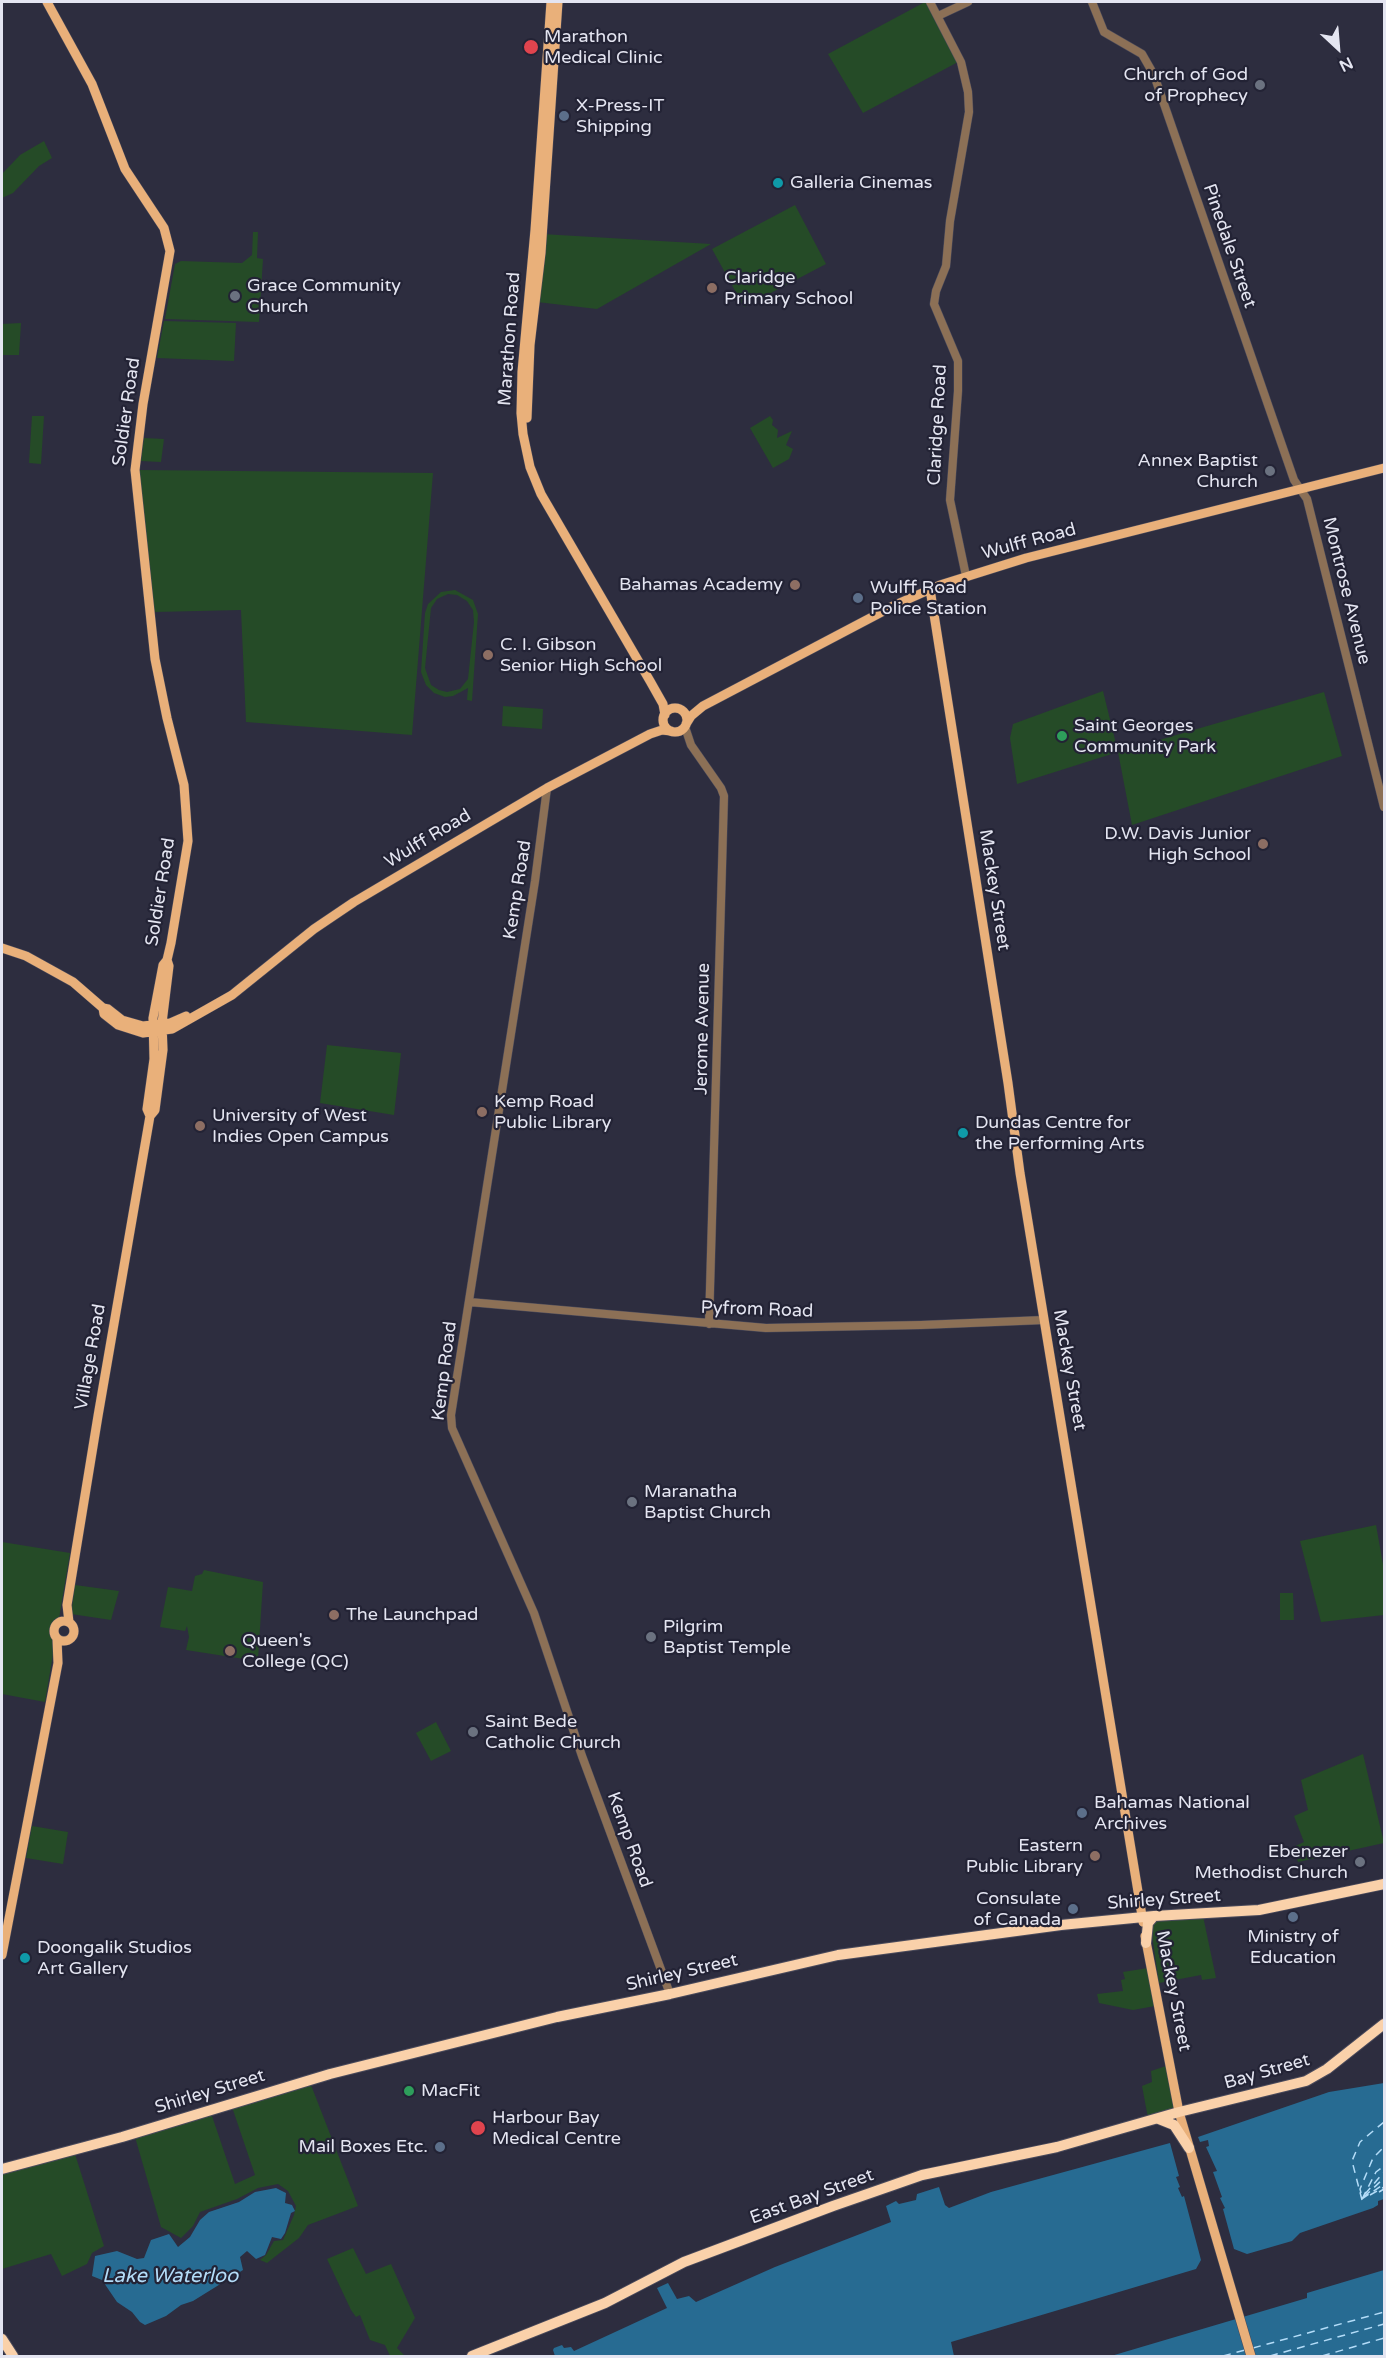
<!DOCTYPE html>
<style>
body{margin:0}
#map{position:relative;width:1386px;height:2358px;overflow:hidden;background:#2d2d3f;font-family:"Varela Round",sans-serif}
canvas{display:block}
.frame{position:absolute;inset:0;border:3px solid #e4e5f1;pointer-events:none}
.north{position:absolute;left:1308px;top:18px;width:60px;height:60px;-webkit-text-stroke:4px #232335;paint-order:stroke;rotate:154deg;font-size:16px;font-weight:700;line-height:24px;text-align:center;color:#e4e5f1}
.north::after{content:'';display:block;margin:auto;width:21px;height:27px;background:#e4e5f1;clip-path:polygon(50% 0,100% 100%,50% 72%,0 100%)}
</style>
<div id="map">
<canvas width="1386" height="2358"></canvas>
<div class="frame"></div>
<div class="north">N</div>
</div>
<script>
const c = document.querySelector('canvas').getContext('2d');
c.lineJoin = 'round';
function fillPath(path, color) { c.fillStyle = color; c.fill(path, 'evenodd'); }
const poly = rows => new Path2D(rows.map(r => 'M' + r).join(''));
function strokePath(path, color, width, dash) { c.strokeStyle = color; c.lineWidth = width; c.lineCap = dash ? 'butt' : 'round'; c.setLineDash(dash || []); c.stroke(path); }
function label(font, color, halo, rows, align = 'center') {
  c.font = font + ' "Varela Round",sans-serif'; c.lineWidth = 4.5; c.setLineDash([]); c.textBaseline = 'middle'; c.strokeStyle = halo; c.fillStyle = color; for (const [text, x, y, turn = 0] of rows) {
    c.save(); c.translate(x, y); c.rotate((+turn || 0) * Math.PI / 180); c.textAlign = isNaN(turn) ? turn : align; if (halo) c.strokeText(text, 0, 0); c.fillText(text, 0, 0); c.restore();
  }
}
const green = poly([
 [925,2,930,2,958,62,863,113,828,54],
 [44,141,52,158,39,166,13,193,2,198,2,174,20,155],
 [795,205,826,264,744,307,712,249],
 [253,232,258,232,257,258,263,259,259,322,165,319,175,264,181,261,242,263,252,255],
 [542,234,711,244,597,309,537,302],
 [164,321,236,323,234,361,157,358],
 [21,323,19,355,2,355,2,324],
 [32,416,44,416,41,464,29,463],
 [770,416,773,420,772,425,778,430,777,438,792,431,786,445,793,449,789,459,773,468,750,428],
 [144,438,164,439,161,462,141,461],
 [139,470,433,473,412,735,246,722,241,610,154,612],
 [455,590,473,600,478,614,472,701,467,700,468,688,453,696,445,697,434,693,426,685,421,672,425,613,428,604,441,592],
 [448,594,457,595,467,601,473,610,474,622,468,679,460,689,447,692,439,690,431,685,425,668,431,608,437,599],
 [1103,691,1118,752,1324,692,1342,756,1132,825,1118,752,1017,784,1010,738,1013,724],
 [503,706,543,709,542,729,502,726],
 [327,1045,401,1053,394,1115,320,1103],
 [1376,1525,1384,1570,1384,1615,1321,1622,1300,1541],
 [2,1542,70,1553,45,1702,2,1694],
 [204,1570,263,1582,258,1659,253,1656,244,1659,186,1650,189,1637,187,1626,185,1631,160,1627,168,1587,192,1591,195,1576,202,1574],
 [75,1585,119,1591,111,1620,71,1614],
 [1280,1593,1293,1593,1294,1620,1280,1620],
 [436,1722,451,1751,431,1761,416,1733],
 [1363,1754,1384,1843,1298,1862,1293,1847,1304,1842,1294,1816,1308,1810,1301,1780],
 [32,1826,68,1832,63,1864,26,1858],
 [1203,1916,1216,1978,1202,1980,1201,1975,1159,1983,1151,1928,1157,1919],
 [1148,1968,1155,2006,1133,2010,1099,2003,1097,1994,1123,1991,1121,1980,1125,1979,1123,1972],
 [1166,2066,1174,2110,1148,2118,1142,2086,1152,2082,1151,2071],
 [311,2085,358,2206,308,2225,299,2238,267,2263,260,2260,266,2255,274,2241,283,2240,294,2215,296,2206,288,2191,278,2184,258,2188,237,2199,200,2212,193,2226,181,2238,161,2227,135,2137,211,2113,235,2184,255,2175,232,2107],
 [75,2154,104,2246,92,2253,87,2264,62,2276,51,2254,2,2269,2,2174],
 [353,2248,366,2274,391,2264,415,2318,397,2348,405,2356,390,2356,385,2345,370,2340,360,2315,356,2317,351,2310,327,2259]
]);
const water = poly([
 [1384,2083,1384,2199,1378,2201,1378,2205,1373,2208,1300,2233,1292,2241,1247,2254,1234,2249,1223,2209,1225,2208,1220,2198,1222,2197,1213,2172,1217,2171,1206,2147,1209,2146,1208,2140,1200,2142,1198,2137,1329,2092],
 [1170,2143,1179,2176,1176,2177,1180,2187,1178,2188,1182,2197,1184,2196,1201,2260,1196,2269,951,2342,954,2356,555,2356,553,2350,554,2348,562,2345,564,2348,571,2347,574,2351,667,2308,657,2288,668,2283,677,2299,689,2296,696,2302,775,2267,891,2222,886,2206,896,2201,899,2204,916,2200,917,2194,939,2187,945,2205,949,2208,991,2192],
 [276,2188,286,2193,285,2203,292,2205,295,2211,291,2213,285,2233,281,2239,272,2237,265,2255,256,2259,247,2251,240,2257,243,2270,193,2301,181,2305,166,2316,145,2325,140,2322,132,2312,117,2302,102,2280,92,2276,95,2256,117,2251,137,2259,144,2258,151,2240,169,2234,178,2247,190,2237,200,2220,209,2212,239,2202,255,2192],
 [1384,2270,1384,2356,1111,2356,1307,2298,1307,2293]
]);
const ferry = poly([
 [1379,2192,1384,2189],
 [1361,2193,1360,2189,1373,2158,1384,2147],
 [1365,2194,1384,2172],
 [1370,2195,1384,2187],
 [1364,2197,1384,2178],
 [1362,2199,1376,2172,1384,2166],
 [1362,2199,1384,2184],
 [1362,2200,1352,2161,1360,2142,1384,2122],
 [1253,2348,1384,2312],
 [1223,2356,1245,2350],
 [1270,2356,1384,2324],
 [1322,2356,1384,2338]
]);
const minor = poly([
 [930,2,961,62,968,92,969,112,950,221,946,266,936,291,934,304,958,361,958,391,950,500,966,576],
 [1092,2,1104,32,1142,54,1154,75,1294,480,1307,499,1384,807],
 [938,16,968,2],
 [685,727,691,745,721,788,724,796,709,1324],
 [547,788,535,881,451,1415,452,1428,534,1613,582,1756,670,1994],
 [469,1302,766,1328,921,1325,1044,1320]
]);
const major = poly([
 [47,2,92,84,125,169,164,228,170,251,143,404,135,470,155,659,167,718,184,785,188,841,171,943,167,960,163,965,153,1018,154,1059,147,1109,150,1116],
 [551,2,535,230,522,372,521,413,523,434,530,467,541,494,650,681,663,704,665,715],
 [527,418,530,345,541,253,558,2],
 [930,589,1008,1083,1020,1173,1143,1922],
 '663 720a12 12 0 1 1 24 0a12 12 0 1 1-24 0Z',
 [686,724,691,716,703,706,895,605,940,585,1026,558,1384,468],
 [2,948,26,956,73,982,103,1008,104,1014,118,1025,143,1033,172,1029,232,995,314,929,354,902,547,788,650,734,662,730,671,731],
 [103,1008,108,1009,122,1020,143,1026,170,1023,186,1016],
 '54 1631a10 10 0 1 1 20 0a10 10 0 1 1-20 0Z',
 [69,1622,67,1605,98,1416,150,1116,155,1110,163,1050,162,1023,169,966,167,960],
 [1145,1936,1179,2112,1251,2356],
 [2,1955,58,1663,57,1639]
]);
const highway = poly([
 [1146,1943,1148,1923,1154,1916],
 [1159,2119,1174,2125,1189,2148],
 [2,2169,122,2137,330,2074,557,2017,670,1994,838,1955,1061,1925,1154,1916,1259,1910,1384,1884],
 [2,2339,13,2356],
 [472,2356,605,2303,684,2262,833,2206,922,2175,1057,2147,1179,2112,1306,2081,1327,2069,1384,2024]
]);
const markers = [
 [531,47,8,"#e0444e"],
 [1260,85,6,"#6b7280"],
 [564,116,6,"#5c6f8a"],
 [778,183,6,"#0f9aa8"],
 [712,288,6,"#8d6e63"],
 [235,296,6,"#6b7280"],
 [1270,471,6,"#6b7280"],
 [795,585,6,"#8d6e63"],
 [858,598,6,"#5c6f8a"],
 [488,655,6,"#8d6e63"],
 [1062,736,6,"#2e9e5b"],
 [1263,844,6,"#8d6e63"],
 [482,1112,6,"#8d6e63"],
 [200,1126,6,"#8d6e63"],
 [963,1133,6,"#0f9aa8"],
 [632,1502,6,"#6b7280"],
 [334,1615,6,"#8d6e63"],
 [651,1637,6,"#6b7280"],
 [230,1651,6,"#8d6e63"],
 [473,1732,6,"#6b7280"],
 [1082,1813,6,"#5c6f8a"],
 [1095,1856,6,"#8d6e63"],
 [1360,1862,6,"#6b7280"],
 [1073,1909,6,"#5c6f8a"],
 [1293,1917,6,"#5c6f8a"],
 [25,1958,6,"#0f9aa8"],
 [409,2091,6,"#2e9e5b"],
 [478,2128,8,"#e0444e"],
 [440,2147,6,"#5c6f8a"]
];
const poiNames = [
 ["Marathon",544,37],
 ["Medical Clinic",544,58],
 ["Church of God",1248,75,"right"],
 ["of Prophecy",1248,96,"right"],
 ["X-Press-IT",576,106],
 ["Shipping",576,127],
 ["Galleria Cinemas",790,183],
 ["Claridge",724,278],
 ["Primary School",724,299],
 ["Grace Community",247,286],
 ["Church",247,307],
 ["Annex Baptist",1258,461,"right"],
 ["Church",1258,482,"right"],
 ["Bahamas Academy",783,585,"right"],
 ["Wulff Road",870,588],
 ["Police Station",870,609],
 ["C. I. Gibson",500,645],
 ["Senior High School",500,666],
 ["Saint Georges",1074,726],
 ["Community Park",1074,747],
 ["D.W. Davis Junior",1251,834,"right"],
 ["High School",1251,855,"right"],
 ["Kemp Road",494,1102],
 ["Public Library",494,1123],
 ["University of West",212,1116],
 ["Indies Open Campus",212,1137],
 ["Dundas Centre for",975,1123],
 ["the Performing Arts",975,1144],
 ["Maranatha",644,1492],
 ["Baptist Church",644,1513],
 ["The Launchpad",346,1615],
 ["Pilgrim",663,1627],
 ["Baptist Temple",663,1648],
 ["Queen's",242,1641],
 ["College (QC)",242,1662],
 ["Saint Bede",485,1722],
 ["Catholic Church",485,1743],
 ["Bahamas National",1094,1803],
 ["Archives",1094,1824],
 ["Eastern",1083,1846,"right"],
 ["Public Library",1083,1867,"right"],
 ["Ebenezer",1348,1852,"right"],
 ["Methodist Church",1348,1873,"right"],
 ["Consulate",1061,1899,"right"],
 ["of Canada",1061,1920,"right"],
 ["Ministry of",1293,1937,"center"],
 ["Education",1293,1958,"center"],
 ["Doongalik Studios",37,1948],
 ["Art Gallery",37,1969],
 ["MacFit",421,2091],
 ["Harbour Bay",492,2118],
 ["Medical Centre",492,2139],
 ["Mail Boxes Etc.",428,2147,"right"]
];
const streetNames = [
 ["Pinedale Street",1229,246,71],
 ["Marathon Road",510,339,-86],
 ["Soldier Road",127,412,-82],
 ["Claridge Road",938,425,-87],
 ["Wulff Road",1029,542,-15],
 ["Montrose Avenue",1346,591,76],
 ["Wulff Road",428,839,-31],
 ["Kemp Road",518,890,-81],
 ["Mackey Street",994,890,81],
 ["Soldier Road",161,892,-81],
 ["Jerome Avenue",703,1029,-89],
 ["Pyfrom Road",757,1310,2],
 ["Village Road",91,1357,-80],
 ["Mackey Street",1069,1370,80],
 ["Kemp Road",445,1371,-83],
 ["Kemp Road",629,1840,70],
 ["Shirley Street",1164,1900,-4],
 ["Shirley Street",682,1973,-13],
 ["Mackey Street",1173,1991,79],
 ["Bay Street",1267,2072,-16],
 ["Shirley Street",210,2092,-17],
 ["East Bay Street",812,2197,-20]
];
const waterNames = [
 ["Lake Waterloo",170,2277]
];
fillPath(green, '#254b27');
fillPath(water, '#276b92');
strokePath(ferry, '#b3dcf8', 1.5, [8, 6]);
strokePath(minor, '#4a4a5b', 9);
strokePath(major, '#4a4a5b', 10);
strokePath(highway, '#4a4a5b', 12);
strokePath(minor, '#8c7056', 8);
strokePath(major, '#e9b07a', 9);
strokePath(highway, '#fad1aa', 10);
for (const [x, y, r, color] of markers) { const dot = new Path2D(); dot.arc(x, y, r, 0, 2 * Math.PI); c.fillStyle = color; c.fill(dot); strokePath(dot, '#232335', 2); }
label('18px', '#e4e5f1', '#232335', poiNames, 'left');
label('18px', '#e4e5f1', '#232335', streetNames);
label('italic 20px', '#b3dcf8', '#232335', waterNames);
</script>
